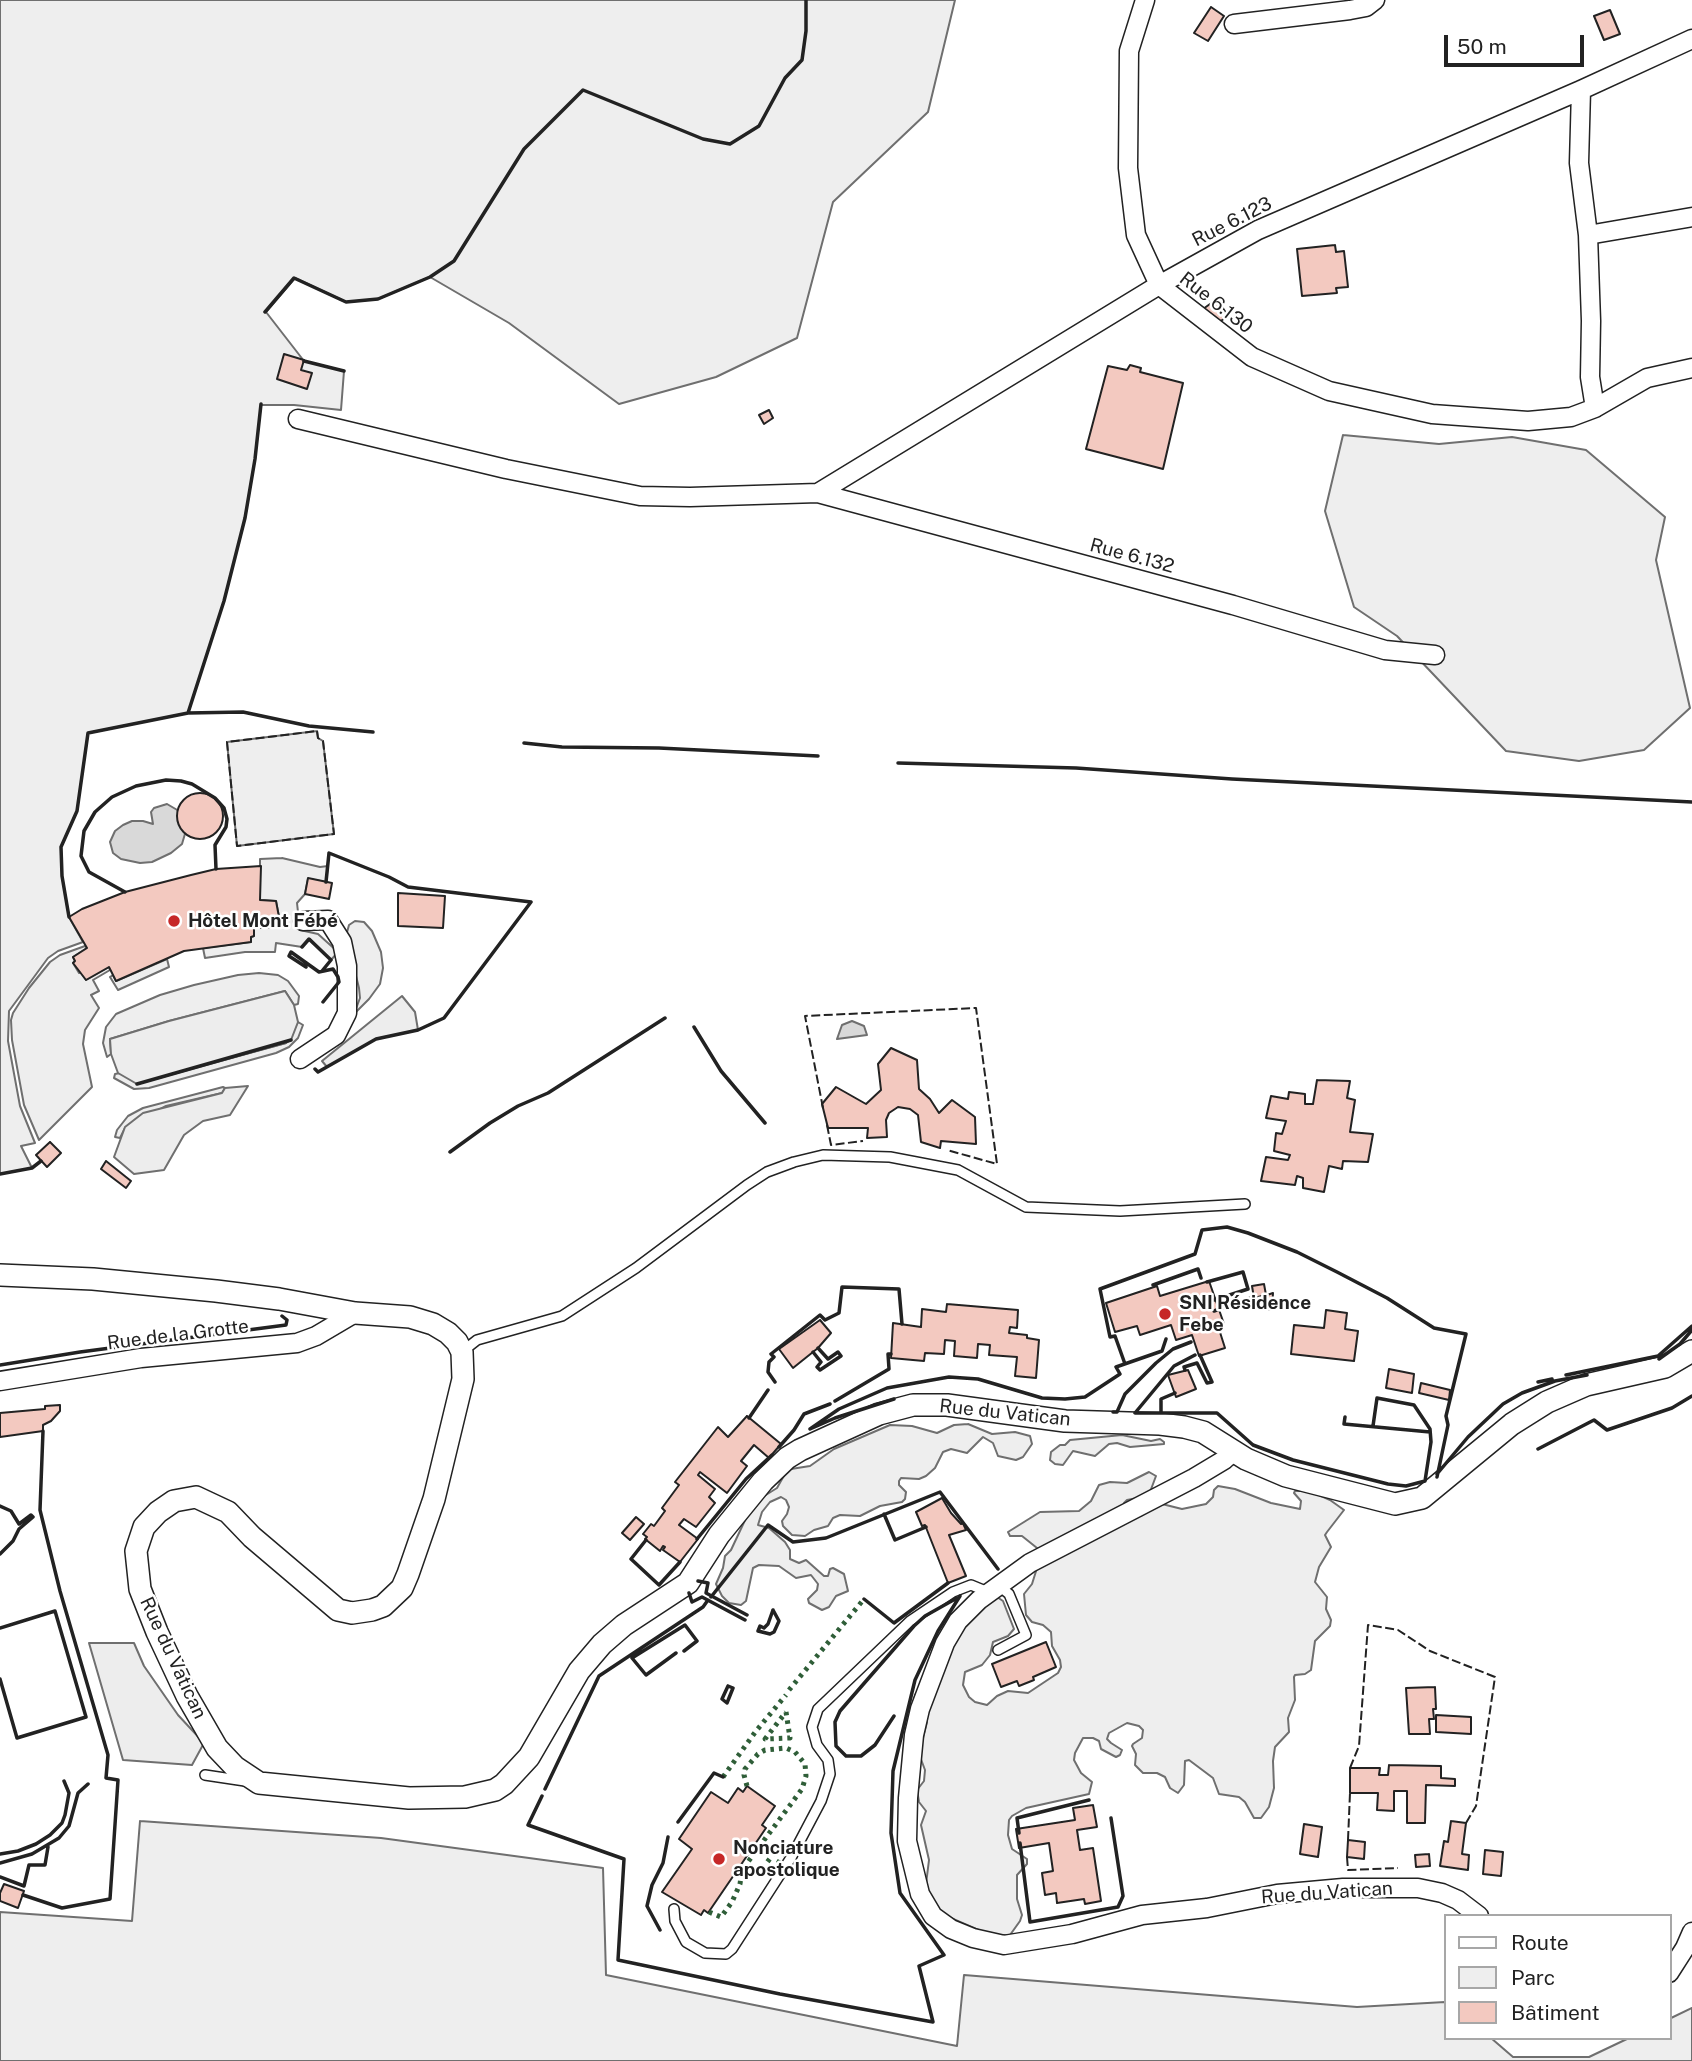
<!DOCTYPE html>
<meta charset="utf-8">
<style>
body{margin:0}
#map{position:relative;width:1692px;height:2061px;overflow:hidden;background:#fff;font-family:"Public Sans",sans-serif}
canvas{display:block}
.legend{position:absolute;left:1444px;top:1914px;width:228px;height:126px;box-sizing:border-box;background:#fff;border:2px solid #a7a7a7;margin:0;padding:9px 12px;list-style:none;font-size:21px;color:#222}
.legend li{display:flex;align-items:center;gap:14px;height:35px}
.legend b{width:35px;border:2px solid #a7a7a7}
.scale{position:absolute;left:1444px;top:35px;width:140px;height:32px;box-sizing:border-box;border:4px solid #222;border-top:0;padding-left:9px;font-size:21px;line-height:24px;white-space:nowrap;color:#222;-webkit-text-stroke:5px #fff;paint-order:stroke}
</style>
<div id="map">
<canvas width="1692" height="2061"></canvas>
<ul class="legend">
<li><b style="height:9px;background:#fff"></b>Route</li>
<li><b style="height:19px;background:#eee"></b>Parc</li>
<li><b style="height:19px;background:#f3c9c0"></b>Bâtiment</li>
</ul>
<div class="scale">50 m</div>
</div>
<script>
const c = document.querySelector('canvas').getContext('2d');
c.lineJoin = 'round';
function fillPath(path, color) { c.fillStyle = color; c.fill(path, 'evenodd'); }
const poly = rows => new Path2D(rows.map(r => 'M' + r).join(''));
function strokePath(path, color, width, dash) { c.strokeStyle = color; c.lineWidth = width; c.lineCap = dash ? 'butt' : 'round'; c.setLineDash(dash || []); c.stroke(path); }
function label(font, color, halo, rows, align = 'center') {
  c.font = font + ' "Public Sans",sans-serif'; c.lineWidth = 5; c.setLineDash([]); c.textBaseline = 'middle'; c.strokeStyle = halo; c.fillStyle = color; for (const [text, x, y, turn = 0] of rows) {
    c.save(); c.translate(x, y); c.rotate((+turn || 0) * Math.PI / 180); c.textAlign = isNaN(turn) ? turn : align; if (halo) c.strokeText(text, 0, 0); c.fillText(text, 0, 0); c.restore();
  }
}
const green = poly([
 [0,0,955,0,928,112,833,202,797,338,716,377,619,404,509,323,430,277,378,299,346,302,295,278,266,312,304,361,344,371,341,410,294,405,261,405,255,459,245,518,224,601,188,713,88,733,77,811,61,847,62,876,69,917,83,942,58,951,48,958,9,1011,8,1041,20,1106,35,1143,21,1146,32,1168,0,1174,0,0],
 [1343,435,1439,444,1512,437,1586,450,1665,517,1656,560,1690,708,1644,750,1579,761,1506,751,1397,636,1354,607,1325,511,1343,435],
 [317,731,318,738,323,741,334,834,237,846,227,742,317,731],
 [282,858,320,867,328,866,326,882,308,879,305,894,297,903,300,930,318,934,338,952,331,960,310,939,302,947,276,943,275,952,245,952,205,958,203,948,251,942,251,937,254,936,254,925,259,924,259,928,279,917,276,901,260,900,260,859,282,858],
 [355,921,364,922,372,931,381,952,383,968,380,984,369,999,354,1014,360,998,359,988,346,936,349,925,355,921],
 [85,946,87,948,73,957,75,961,73,963,79,973,81,972,86,980,109,967,110,970,93,980,99,991,91,995,99,1008,85,1030,83,1044,92,1087,39,1140,24,1105,12,1040,11,1020,13,1013,29,988,50,962,60,955,85,946],
 [167,959,169,967,118,990,110,977,113,975,116,981,167,959],
 [259,973,278,975,288,981,299,996,298,1004,294,1005,285,991,169,1021,110,1039,111,1054,107,1057,103,1043,106,1027,116,1014,160,995,194,985,238,975,259,973],
 [298,1022,303,1025,298,1038,289,1047,276,1053,149,1088,134,1089,114,1078,115,1074,120,1073,137,1083,286,1043,298,1022],
 [223,1087,225,1088,222,1093,166,1106,125,1128,120,1138,115,1137,117,1130,128,1116,143,1108,223,1087],
 [968,1424,992,1434,1015,1432,1030,1436,1032,1444,1023,1457,1016,1460,998,1456,993,1443,983,1437,967,1453,951,1449,943,1452,935,1468,926,1476,919,1479,901,1478,899,1481,899,1485,906,1492,905,1499,902,1502,880,1506,860,1516,840,1515,833,1518,828,1526,814,1530,805,1536,792,1535,783,1526,782,1521,787,1514,789,1507,786,1500,781,1497,770,1502,762,1512,758,1525,769,1528,785,1542,790,1550,790,1559,799,1563,806,1560,824,1576,828,1576,830,1569,833,1568,844,1574,848,1591,836,1596,829,1607,822,1610,809,1603,808,1599,817,1590,818,1584,811,1575,796,1578,779,1566,759,1565,753,1568,746,1601,741,1605,729,1603,722,1596,716,1584,723,1568,725,1556,731,1550,747,1516,761,1498,777,1488,786,1472,791,1469,810,1466,834,1449,890,1425,912,1426,937,1433,954,1425,968,1424],
 [1122,1435,1151,1441,1160,1439,1164,1442,1164,1444,1130,1447,1117,1443,1109,1444,1095,1456,1073,1451,1063,1465,1055,1464,1050,1460,1051,1452,1060,1445,1065,1445,1070,1440,1122,1435],
 [1149,1472,1156,1476,1150,1492,1143,1497,1127,1500,1124,1503,1124,1506,1141,1516,1158,1503,1182,1509,1206,1504,1213,1497,1214,1490,1218,1486,1235,1489,1271,1503,1300,1509,1301,1501,1294,1493,1295,1491,1310,1491,1330,1500,1344,1510,1327,1532,1325,1535,1331,1547,1319,1567,1315,1582,1327,1597,1326,1609,1331,1620,1330,1626,1315,1641,1311,1670,1305,1674,1295,1675,1294,1677,1295,1700,1288,1718,1289,1732,1275,1747,1273,1761,1274,1788,1269,1807,1261,1818,1254,1818,1245,1802,1239,1797,1219,1794,1213,1778,1189,1760,1185,1761,1184,1785,1178,1793,1170,1788,1165,1777,1157,1773,1143,1773,1135,1765,1136,1754,1132,1746,1133,1744,1142,1738,1143,1730,1139,1726,1127,1723,1109,1733,1107,1739,1111,1743,1122,1750,1120,1755,1116,1757,1101,1749,1099,1741,1093,1738,1083,1738,1075,1753,1074,1760,1081,1773,1092,1782,1089,1794,1026,1808,1012,1816,1009,1820,1008,1835,1012,1849,1027,1859,1027,1864,1017,1875,1017,1899,1022,1915,1020,1921,1010,1935,990,1935,944,1915,933,1904,926,1884,929,1860,921,1825,926,1811,919,1802,917,1790,924,1781,925,1770,919,1754,927,1722,914,1701,915,1695,962,1623,989,1601,997,1597,1003,1601,1014,1629,1008,1636,993,1642,990,1655,982,1665,965,1672,963,1685,969,1697,975,1702,987,1705,997,1696,1008,1691,1028,1693,1058,1673,1061,1667,1060,1660,1052,1646,1051,1632,1043,1625,1032,1622,1026,1615,1024,1594,1032,1584,1042,1552,1022,1536,1010,1536,1008,1532,1040,1512,1079,1511,1091,1501,1099,1485,1110,1482,1127,1483,1149,1472],
 [140,1821,381,1838,603,1868,606,1975,957,2046,964,1975,1357,2007,1445,2002,1445,2038,1491,2038,1513,2057,1589,2057,1629,2038,1669,2038,1669,2019,1692,2008,1692,2061,0,2061,0,1912,132,1921,140,1821]
]);
const parking = poly([
 [285,991,294,1005,298,1022,291,1040,286,1043,137,1084,118,1073,111,1054,110,1039,169,1021,285,991],
 [402,996,415,1012,418,1030,376,1039,327,1067,322,1061,402,996],
 [248,1086,230,1115,203,1121,184,1135,164,1170,134,1174,114,1157,125,1127,143,1113,222,1093,225,1088,248,1086],
 [89,1643,134,1643,144,1666,178,1715,204,1743,192,1765,123,1760,89,1643]
]);
const water = poly([
 [167,804,179,811,186,819,187,827,182,844,171,853,152,862,140,863,121,859,113,853,110,842,115,831,123,825,132,821,143,821,153,824,151,812,154,808,167,804],
 [852,1021,864,1026,867,1035,837,1039,842,1025,852,1021]
]);
const building = poly([
 [1211,7,1224,16,1208,41,1194,33,1211,7],
 [1610,10,1620,34,1604,40,1594,16,1610,10],
 [1335,245,1336,252,1344,251,1348,287,1336,288,1337,293,1302,296,1297,249,1335,245],
 [1217,299,1228,316,1215,325,1203,309,1217,299],
 [284,354,304,360,301,370,312,373,307,389,277,379,284,354],
 [1130,365,1141,368,1140,372,1183,383,1163,469,1086,449,1108,366,1127,370,1130,365],
 [769,410,773,418,764,424,759,415,769,410],
 '177 816a23 23 0 1 1 46 0a23 23 0 1 1-46 0Z',
 [261,866,260,900,276,901,279,917,277,917,277,927,259,928,259,924,254,925,254,936,251,937,251,942,184,951,116,981,109,967,86,980,73,963,75,961,73,957,87,948,69,917,82,909,125,892,191,875,216,869,261,866],
 [308,878,332,883,329,899,305,894,308,878],
 [398,893,445,896,443,928,398,926,398,893],
 [891,1048,917,1060,919,1089,930,1099,939,1113,952,1100,975,1117,976,1144,941,1141,940,1148,921,1142,918,1115,910,1109,898,1107,889,1113,886,1120,887,1137,867,1138,868,1128,828,1128,822,1104,836,1087,866,1104,881,1090,878,1064,891,1048],
 [1317,1080,1350,1081,1347,1098,1355,1100,1350,1132,1373,1134,1368,1162,1343,1161,1342,1169,1329,1166,1324,1192,1303,1188,1303,1178,1297,1176,1295,1185,1261,1181,1266,1157,1288,1160,1290,1155,1274,1151,1276,1133,1282,1134,1286,1121,1266,1118,1271,1096,1288,1099,1289,1092,1305,1094,1305,1104,1313,1104,1317,1080],
 [50,1142,61,1153,47,1167,36,1155,50,1142],
 [106,1161,131,1181,126,1188,101,1169,106,1161],
 [1209,1281,1224,1324,1218,1326,1225,1348,1199,1356,1192,1335,1176,1340,1171,1325,1140,1335,1137,1326,1115,1332,1106,1303,1157,1286,1160,1296,1209,1281],
 [1264,1284,1266,1295,1254,1298,1252,1286,1264,1284],
 [1273,1293,1272,1309,1261,1310,1258,1298,1273,1293],
 [947,1304,1018,1310,1017,1328,1010,1327,1009,1333,1027,1335,1027,1338,1039,1340,1036,1378,1015,1376,1017,1357,989,1355,990,1345,978,1344,977,1358,954,1356,955,1341,945,1340,944,1354,925,1353,924,1361,891,1358,893,1323,921,1327,922,1309,946,1312,947,1304],
 [1326,1310,1347,1313,1345,1329,1358,1331,1354,1361,1291,1354,1294,1325,1324,1328,1326,1310],
 [820,1320,831,1333,818,1348,793,1368,779,1349,820,1320],
 [1389,1369,1414,1374,1412,1393,1386,1388,1389,1369],
 [1188,1370,1196,1389,1176,1397,1168,1375,1188,1370],
 [1421,1383,1450,1390,1449,1400,1419,1393,1421,1383],
 [60,1405,60,1411,51,1421,43,1425,43,1431,0,1437,0,1413,45,1409,45,1406,60,1405],
 [747,1416,781,1444,769,1458,754,1445,741,1461,747,1466,727,1493,700,1472,698,1475,715,1489,709,1497,715,1503,696,1527,684,1519,679,1525,698,1539,680,1562,663,1550,665,1547,663,1546,660,1551,645,1539,647,1537,643,1534,651,1524,654,1526,665,1511,662,1508,679,1485,675,1482,718,1427,728,1437,747,1416],
 [942,1498,951,1513,961,1524,963,1523,966,1530,949,1535,966,1576,948,1583,925,1525,922,1526,916,1512,942,1498],
 [636,1517,644,1524,630,1540,622,1533,636,1517],
 [1046,1642,1056,1667,1033,1677,1034,1680,1019,1686,1017,1681,1001,1687,992,1664,1046,1642],
 [1435,1687,1436,1709,1433,1709,1434,1719,1429,1719,1430,1734,1409,1734,1406,1688,1435,1687],
 [1436,1715,1471,1717,1471,1734,1436,1732,1436,1715],
 [1389,1765,1441,1766,1441,1778,1455,1779,1455,1786,1426,1785,1425,1823,1407,1823,1407,1791,1394,1791,1394,1811,1377,1810,1378,1793,1350,1793,1350,1768,1380,1768,1379,1775,1388,1775,1389,1765],
 [747,1786,775,1806,762,1825,766,1828,708,1913,704,1910,701,1915,662,1892,692,1849,679,1839,711,1792,728,1803,738,1788,743,1792,747,1786],
 [1093,1805,1097,1827,1077,1830,1080,1850,1093,1848,1101,1901,1085,1904,1084,1899,1057,1903,1056,1893,1045,1895,1042,1873,1053,1871,1049,1843,1019,1848,1016,1829,1075,1820,1073,1808,1093,1805],
 [1451,1821,1466,1823,1462,1854,1469,1855,1468,1870,1440,1866,1444,1841,1448,1842,1451,1821],
 [1304,1824,1322,1827,1318,1857,1300,1854,1304,1824],
 [1348,1840,1365,1842,1364,1859,1347,1857,1348,1840],
 [1485,1850,1503,1852,1501,1876,1483,1874,1485,1850],
 [1429,1854,1430,1866,1416,1867,1415,1855,1429,1854],
 [4,1884,24,1891,18,1908,0,1901,0,1893,4,1884]
]);
const service = poly([
 [463,1351,477,1340,562,1316,636,1268,747,1185,767,1172,794,1162,823,1155,890,1157,958,1170,1026,1207,1120,1211,1245,1204],
 [998,1650,1026,1635,1009,1594,998,1585],
 [205,1775,245,1781],
 [674,1909,675,1921,686,1942,705,1953,726,1954,732,1949,792,1856,821,1801,830,1774,828,1760,817,1745,812,1727,818,1709,910,1621,953,1592,971,1585,988,1592]
]);
const minor = poly([
 [1145,0,1129,51,1128,168,1136,235,1159,285,1252,357,1329,391,1432,414,1528,421,1571,417,1595,408,1647,378,1692,368],
 [1234,24,1350,10,1366,7,1375,0],
 [1581,90,1579,163,1588,235,1591,321,1590,377,1595,408],
 [1588,235,1692,217],
 [298,419,506,469,640,496,690,497,818,493,1233,605,1385,650,1435,655],
 [818,493,1159,285,1258,230,1581,90,1692,39],
 [300,1059,336,1035,347,1013,347,966,342,942,328,920,303,921],
 [0,1381,141,1358,297,1343,316,1336,355,1313],
 [1234,1451,1224,1460,1194,1478,1030,1563,979,1600,958,1621,945,1643,920,1709,914,1735,908,1798,907,1841,920,1894,933,1916,951,1929,973,1938,1004,1945,1072,1934,1142,1915,1207,1908,1277,1894,1343,1888,1418,1888,1442,1893,1458,1900,1479,1916],
 [1669,1973,1685,1948,1692,1932]
]);
const tertiary = poly([
 [0,1275,93,1279,216,1291,279,1299,355,1313,410,1317,433,1324,448,1333,457,1342,462,1352,463,1379,434,1499,408,1574,402,1588,383,1606,372,1610,352,1613,338,1610,252,1537,228,1512,196,1497,174,1501,158,1512,144,1527,136,1551,140,1589,157,1632,187,1696,217,1748,235,1767,259,1783,409,1798,465,1797,495,1790,504,1784,529,1757,579,1671,602,1644,624,1625,688,1583,719,1535,763,1481,787,1458,800,1450,879,1414,913,1405,947,1405,1065,1421,1160,1424,1184,1427,1203,1432,1246,1459,1286,1476,1395,1504,1422,1498,1512,1424,1547,1402,1586,1385,1665,1367,1692,1351]
]);
const hedge = poly([
 [789,1690,864,1599],
 [786,1712,790,1738,765,1739,786,1712],
 [723,1777,756,1731,786,1695],
 [779,1846,782,1847,783,1852,780,1860,775,1869,765,1873,763,1868,779,1846],
 [709,1912,721,1917,732,1902,740,1884,742,1870,802,1789,806,1776,805,1764,795,1752,786,1748,765,1750,758,1754,745,1769,744,1775,747,1786]
]);
const fence = poly([
 [317,731,318,738,323,741,334,834,237,846,227,742,317,731],
 [823,1108,805,1016,976,1008,997,1164,947,1150],
 [827,1125,831,1145,863,1141],
 [1350,1768,1359,1746,1368,1625,1398,1630,1430,1651,1495,1677,1476,1806,1466,1823],
 [1348,1840,1350,1793],
 [1347,1857,1348,1870,1398,1868]
]);
const wall = poly([
 [265,312,294,278,346,302,378,299,430,277,454,261,524,149,583,90,703,139,730,144,759,126,785,78,802,60,806,31,806,0],
 [304,361,344,371],
 [188,713,224,601,245,518,255,459,261,404],
 [524,743,562,747,659,748,818,756],
 [898,763,1076,768,1232,779,1692,802],
 [125,892,89,872,81,856,84,831,95,812,112,797,136,786,166,780,181,781,192,784,215,798,224,808,227,819,226,827,215,845,216,869],
 [69,917,62,876,61,847,77,811,88,733,188,713,243,712,309,726,373,732],
 [302,947,309,939,331,960,322,971],
 [306,967,289,956,291,952,319,972,333,969,338,977,339,982,323,1002],
 [694,1027,721,1071,765,1123],
 [315,1069,318,1072,376,1039,418,1030,444,1018,531,902,408,887,389,877,329,853,326,882],
 [137,1084,291,1040],
 [450,1152,490,1123,518,1106,548,1093,665,1018],
 [0,1174,32,1168,41,1161],
 [1207,1282,1243,1272,1248,1289,1214,1300],
 [1153,1285,1198,1269,1201,1278],
 [1214,1311,1251,1298],
 [813,1352,821,1362,817,1367,820,1370,841,1356,838,1352,828,1359,818,1348],
 [1195,1355,1174,1366,1135,1413,1217,1413,1253,1445,1293,1460,1388,1484,1406,1486,1425,1481,1431,1442,1430,1429,1414,1405,1377,1398,1373,1426],
 [1200,1355,1212,1382,1207,1383],
 [1659,1359,1680,1344,1692,1330],
 [1125,1364,1115,1336,1110,1337,1100,1289,1195,1254,1202,1230,1227,1227,1248,1233,1297,1252,1337,1272,1387,1298,1434,1328,1466,1334,1446,1416,1448,1425,1437,1477],
 [0,1365,80,1352,286,1325,287,1320,282,1316],
 [1185,1370,1184,1367,1197,1363,1207,1383],
 [1566,1375,1658,1356,1692,1326],
 [775,1382,768,1372,769,1362,774,1357,771,1354,820,1315,825,1320,839,1313,842,1287,899,1289,902,1324],
 [1538,1382,1552,1379],
 [894,1399,835,1418,810,1429,839,1409,887,1388,949,1377,978,1379,1042,1398,1065,1399,1085,1397,1120,1374,1116,1367,1162,1351,1166,1339],
 [835,1401,889,1369,888,1354,891,1354],
 [1113,1412,1117,1412,1125,1394,1156,1363,1173,1349,1191,1342],
 [1161,1413,1161,1399,1175,1393],
 [1345,1417,1344,1424,1430,1432],
 [749,1418,768,1390],
 [779,1447,794,1430,804,1414,830,1404],
 [1538,1449,1594,1420,1607,1430,1672,1408,1692,1396],
 [1437,1474,1468,1437,1503,1404,1522,1393,1555,1381,1587,1375],
 [0,1506,11,1511,19,1524,31,1515,33,1517,19,1529,13,1541,0,1554],
 [884,1514,895,1540,926,1527],
 [697,1539,746,1479,772,1455],
 [646,1540,631,1559,659,1585,680,1562],
 [698,1581,708,1583,706,1593,747,1615],
 [689,1593,692,1602,702,1597,745,1620],
 [711,1597,768,1525,793,1542,826,1538,940,1492,998,1569],
 [864,1599,894,1623,948,1583],
 [0,1628,55,1611,86,1717,17,1738,0,1679],
 [758,1631,770,1634,774,1632,779,1621,773,1610],
 [758,1631,760,1626,764,1628,768,1624,773,1610],
 [676,1653,646,1675,632,1658,685,1625,697,1641,684,1651],
 [728,1686,733,1688,727,1703,722,1699,728,1686],
 [894,1716,875,1745,861,1756,846,1756,836,1746,835,1722,840,1711,914,1626,925,1616,957,1598],
 [545,1789,599,1676,703,1607,708,1600],
 [542,1796,528,1825,624,1859,618,1960,780,1994,933,2022,919,1966,944,1955,900,1893,891,1833,893,1771,915,1680,938,1631,960,1596],
 [678,1822,714,1773,723,1777],
 [1019,1833,1017,1818,1089,1800],
 [1020,1843,1030,1922,1118,1907,1123,1896,1111,1818],
 [0,1854,18,1851,36,1844,50,1835,62,1823,65,1815,69,1793,64,1781],
 [0,1863,32,1854,59,1838,69,1826,78,1793,88,1784],
 [0,1877,24,1886,29,1865,45,1865,48,1847],
 [23,1895,62,1908,110,1899,118,1780,106,1778,108,1755,60,1591,40,1510,43,1431],
 [660,1930,647,1906,652,1885,663,1863,668,1837]
]);
const markers = [
 [174,921,7,"#c62828"],
 [1165,1314,7,"#c62828"],
 [719,1859,7,"#c62828"]
];
const streetNames = [
 ["Rue 6.123",1232,222,-27],
 ["Rue 6.130",1216,303,38],
 ["Rue 6.132",1132,556,15],
 ["Rue de la Grotte",178,1335,-7],
 ["Rue du Vatican",1005,1413,6],
 ["Rue du Vatican",173,1658,65],
 ["Rue du Vatican",1327,1893,-4]
];
const poiNames = [
 ["Hôtel Mont Fébé",188,921],
 ["SNI Résidence",1179,1303],
 ["Febe",1179,1325],
 ["Nonciature",733,1848],
 ["apostolique",733,1870]
];
fillPath(green, '#eee');
strokePath(green, '#6f6f6f', 2);
fillPath(parking, '#ededed');
strokePath(parking, '#6f6f6f', 2);
fillPath(water, '#d9d9d9');
strokePath(water, '#6f6f6f', 2);
fillPath(building, '#f3c9c0');
strokePath(building, '#222', 2);
strokePath(service, '#222', 12);
strokePath(minor, '#222', 21);
strokePath(tertiary, '#222', 24);
strokePath(service, '#fff', 9);
strokePath(minor, '#fff', 18);
strokePath(tertiary, '#fff', 21);
strokePath(hedge, '#2f5e38', 5, [3.5, 5]);
strokePath(fence, '#222', 2, [9, 3.5]);
strokePath(wall, '#222', 3.5);
for (const [x, y, r, color] of markers) { const dot = new Path2D(); dot.arc(x, y, r, 0, 2 * Math.PI); c.fillStyle = color; c.fill(dot); strokePath(dot, '#fff', 2.5); }
label('19px', '#222', '#fff', streetNames);
label('bold 19px', '#222', '#fff', poiNames, 'left');
</script>
